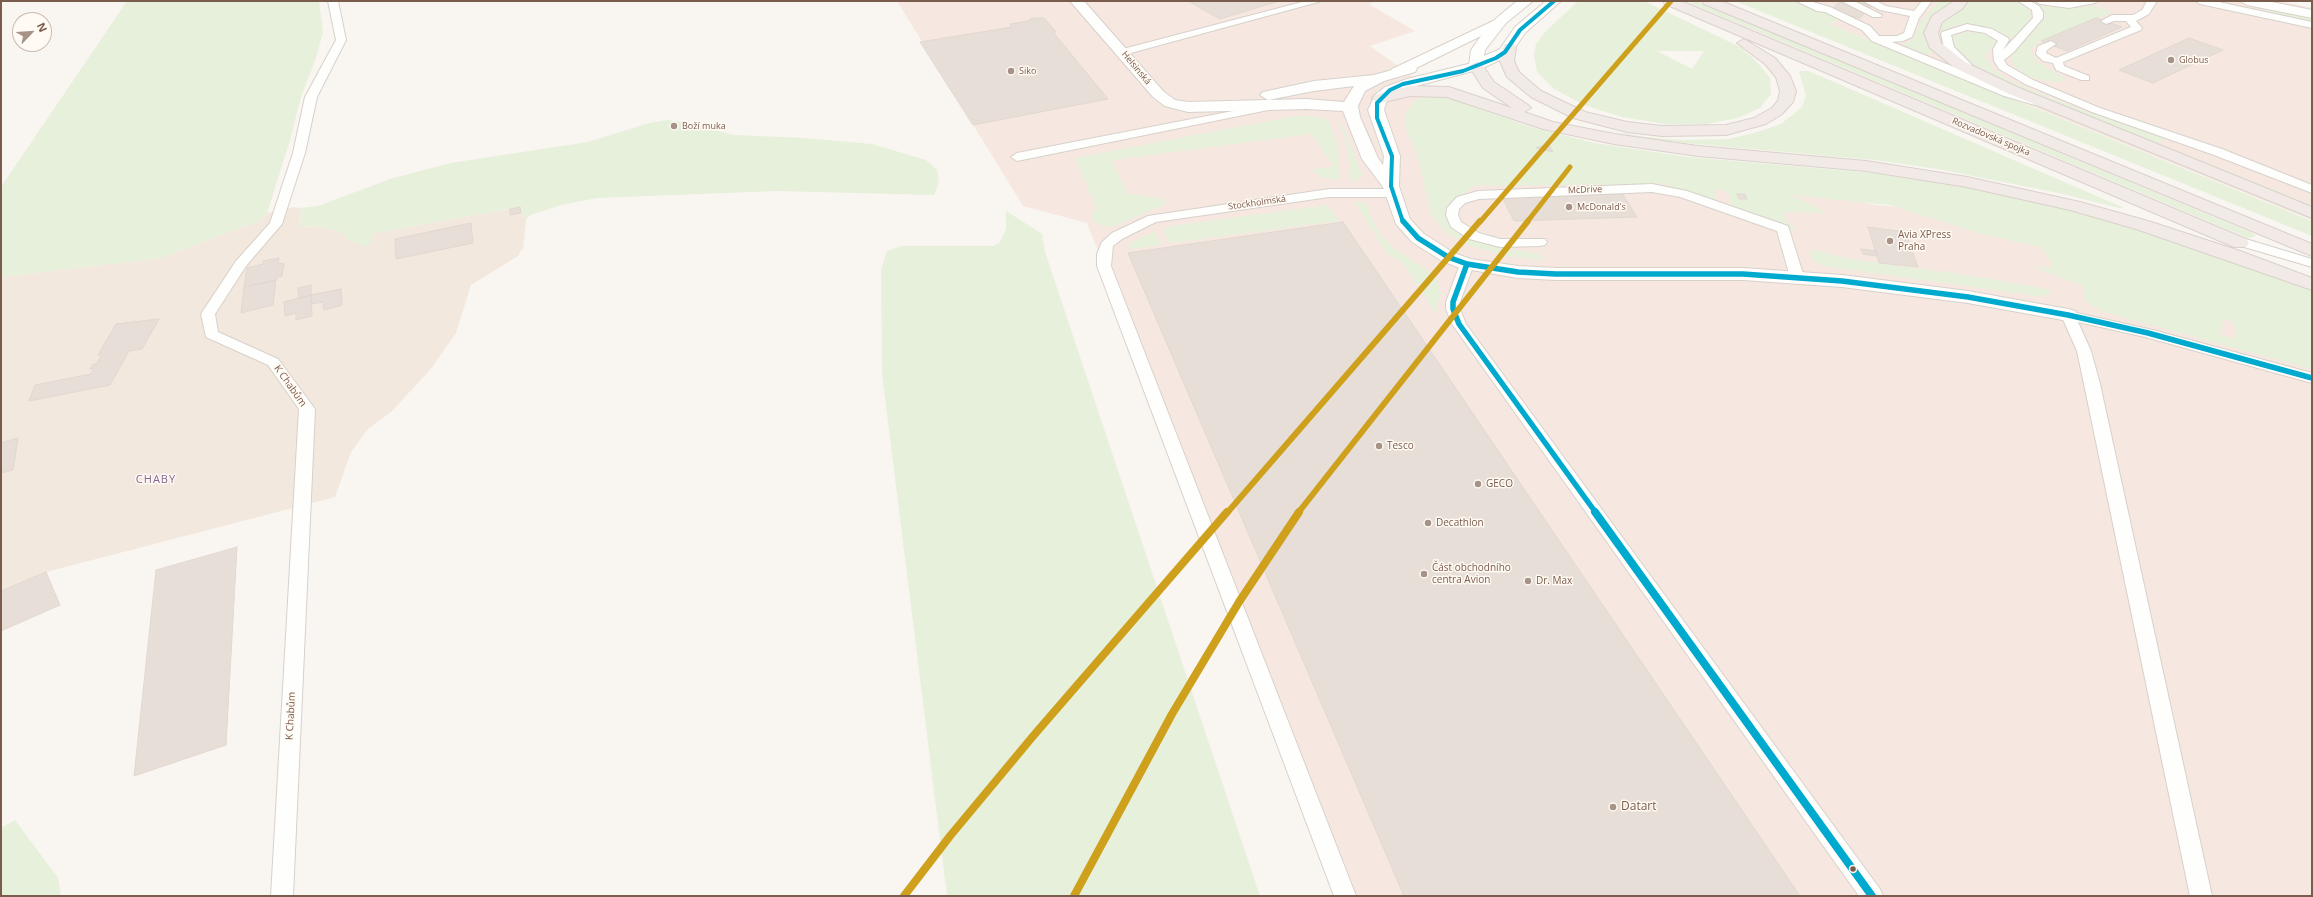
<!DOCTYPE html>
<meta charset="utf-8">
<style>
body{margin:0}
#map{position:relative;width:2313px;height:897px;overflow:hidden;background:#f9f5f0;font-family:"Open Sans",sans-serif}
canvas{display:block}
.frame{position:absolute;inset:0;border:2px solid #7a5c4d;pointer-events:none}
.north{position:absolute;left:12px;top:12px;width:40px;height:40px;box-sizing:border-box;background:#fffaf3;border:1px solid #cabbb1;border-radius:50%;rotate:65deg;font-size:11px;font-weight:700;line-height:16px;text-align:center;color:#7a5c4d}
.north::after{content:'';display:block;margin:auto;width:14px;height:18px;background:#a69286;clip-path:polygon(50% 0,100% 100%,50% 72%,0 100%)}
</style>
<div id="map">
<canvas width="2313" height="897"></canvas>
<div class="frame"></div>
<div class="north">N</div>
</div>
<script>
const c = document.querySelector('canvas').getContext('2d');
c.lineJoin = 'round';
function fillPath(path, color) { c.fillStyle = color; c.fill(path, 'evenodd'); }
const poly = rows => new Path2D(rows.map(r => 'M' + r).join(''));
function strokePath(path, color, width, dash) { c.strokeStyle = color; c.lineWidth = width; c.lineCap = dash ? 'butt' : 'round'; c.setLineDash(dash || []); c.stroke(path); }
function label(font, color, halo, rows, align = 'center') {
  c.font = font + ' "Open Sans",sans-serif'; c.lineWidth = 3; c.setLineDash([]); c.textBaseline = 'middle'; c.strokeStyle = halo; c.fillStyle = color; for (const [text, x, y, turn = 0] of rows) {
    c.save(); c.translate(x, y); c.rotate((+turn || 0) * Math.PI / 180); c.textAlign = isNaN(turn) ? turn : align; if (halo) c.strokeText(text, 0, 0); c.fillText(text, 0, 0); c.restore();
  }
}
const residential = poly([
 [294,207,301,208,300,226,320,227,341,232,351,241,374,233,520,207,526,220,523,250,521,250,518,256,471,285,456,333,430,370,391,412,368,429,351,452,335,497,46,572,1,591,1,277,160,258,258,221,267,213]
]);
const commercial = poly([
 [897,1,1378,1,1369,4,1415,31,1370,46,1446,100,1568,142,1876,205,1924,209,2312,309,2312,896,1355,896,1087,223,1023,206],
 [1794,1,2280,1,2312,8,2312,220,1829,24,1840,19]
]);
const green = poly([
 [127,1,319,1,323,32,316,58,301,97,290,140,267,213,258,221,160,258,1,277,1,187],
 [1578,1,1644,1,1740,47,1757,62,1770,78,1771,94,1760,108,1738,118,1706,124,1665,124,1622,117,1584,105,1554,89,1537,72,1534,55,1536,44,1545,32],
 [1657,51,1704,51,1692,69],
 [1697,1,2252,233,2256,236,2248,238,1690,3],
 [1735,1,1794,1,1840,19,1829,24,2312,221,2312,236],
 [1939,1,1954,1,1930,20,1925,28,1928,42,1934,52,1927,55,1902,45,1914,39,1920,23],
 [1966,1,2017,1,2027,7,2032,16,2013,39,1997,31,1968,24,1953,26,1941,32,1942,22,1963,8],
 [2035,2,2069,8,2095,6,2113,12,2041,41,2031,49,2037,62,2065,78,2061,82,2045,81,2027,76,2014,66,2011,60,2012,56,2045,18,2044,11],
 [2262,8,2312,18,2312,21,2262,11],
 [1965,32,1984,33,1996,39,1997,41,1985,56,1993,69,2012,82,2092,114,2156,134,2166,138,2158,143,2312,205,2312,208,2035,97,1977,69,1953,44,1953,36],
 [1799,71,1808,71,1825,78,2124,208,2119,208,2063,194,1938,169,1875,160,1695,144,1643,138,1600,129,1645,137,1683,140,1728,139,1754,133,1781,124,1802,107,1806,96],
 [1446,97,1534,128,1595,143,1688,157,1873,173,1961,186,2062,207,2125,224,2312,290,2312,369,2104,312,2089,304,2085,299,2082,285,2032,267,2049,268,2053,265,2041,247,1985,235,1889,205,1791,195,1827,213,1786,212,1784,214,1786,220,1797,231,1732,207,1728,192,1714,189,1716,202,1670,188,1666,183,1655,184,1655,186,1640,184,1473,186,1448,205,1446,212,1449,222,1455,229,1474,240,1509,249,1539,254,1543,260,1508,256,1471,246,1447,233,1431,215,1417,154,1406,128,1405,115,1414,101,1422,98],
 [2222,319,2234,322,2236,339,2221,335,2220,325,2223,326],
 [1295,116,1308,116,1328,119,1338,145,1339,180,1323,178,1311,170,1334,166,1311,134,1112,160,1127,194,1164,199,1166,204,1112,227,1097,224,1091,215,1095,210,1095,205,1075,158],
 [667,120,682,122,734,135,805,138,872,144,926,160,937,170,939,182,934,195,778,191,597,198,561,205,530,215,526,220,520,207,374,233,368,247,351,241,341,232,320,227,300,226,301,208,318,206,390,179,451,163,588,142,649,123],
 [1338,121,1346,132,1361,172,1361,176,1356,181,1351,182,1347,144],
 [1354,201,1368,204,1370,215,1380,234,1396,250,1430,272,1437,279,1441,293,1437,303,1438,313,1436,313,1402,262,1388,255],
 [1328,205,1339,221,1170,243,1163,231,1171,226],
 [1006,211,1042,234,1045,252,1260,896,947,896,882,374,881,270,887,251,901,246,994,246,1000,242,1006,229],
 [1155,232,1162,245,1128,249,1131,243,1139,238],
 [1817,250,1838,257,1986,278,2046,289,2051,292,2047,295,2037,296,1823,266,1814,261,1810,256,1811,251],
 [15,820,58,878,61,896,1,896,1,828]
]);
const building = poly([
 [1188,1,1279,1,1220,19,1188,1],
 [1840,1,1877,1,1860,18,1830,11,1840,1],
 [1032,18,1044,18,1056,32,1053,32,1108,99,973,125,920,42,1012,27,1010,24,1028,21,1032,18],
 [2096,18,2122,27,2067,51,2041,41,2096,18],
 [2189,38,2223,50,2153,83,2119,70,2189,38],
 [1548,144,1553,152,1536,148,1548,144],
 [1617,192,1622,193,1637,217,1514,221,1502,197,1617,192],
 [1737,194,1745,194,1747,199,1739,199,1737,194],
 [520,207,521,213,510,215,510,209,520,207],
 [1343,222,1800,896,1404,896,1128,253,1343,222],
 [471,223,473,243,396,259,395,239,471,223],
 [1868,227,1905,232,1918,267,1879,263,1868,227],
 [1861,249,1876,251,1877,256,1863,254,1861,249],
 [279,258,278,264,284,263,282,276,277,277,276,280,244,287,247,268,263,264,263,261,279,258],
 [276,280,273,305,241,313,244,287,276,280],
 [311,285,311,295,299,299,298,288,311,285],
 [341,289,342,305,324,310,323,302,312,304,311,295,341,289],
 [311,295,312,316,296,320,296,313,285,316,284,302,311,295],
 [159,319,142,349,129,351,110,385,29,401,35,385,91,374,94,368,90,369,93,364,96,364,102,355,98,355,116,324,159,319],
 [18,438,13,470,1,473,1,443,18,438],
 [237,547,226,745,134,776,156,570,237,547],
 [46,572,60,605,1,631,1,591,46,572]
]);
const lane = poly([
 [328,1,338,1,346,40,317,97,305,153,282,224,246,266,215,314,218,332,278,359,315,409,293,896,271,896,299,409,268,365,206,337,201,314,236,261,270,223,293,153,305,97,336,40,328,1],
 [1306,1,1322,1,1127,54,1123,55,1118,52,1119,50,1306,1],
 [1796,1,1809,1,1830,7,1870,26,1879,36,1897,36,1904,33,1910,16,1880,10,1863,1,1876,1,1886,6,1914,11,1922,1,1932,1,1919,18,1912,37,1903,41,1892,42,2041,102,2035,105,2004,96,1872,41,1862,30,1825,12,1817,11,1796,1],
 [1841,1,1854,1,1882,15,1881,17,1873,17,1841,1],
 [2018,1,2030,1,2039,6,2043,12,2043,18,2014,52,2004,60,2007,65,2033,80,2100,108,2222,149,2312,185,2312,193,2214,155,2092,112,2025,84,1999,69,1994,61,1993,49,1998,41,1985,33,1967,30,1951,35,1954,47,1971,64,1971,68,1963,68,1944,48,1941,34,1942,32,1967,24,1992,29,2008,38,2009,40,2003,50,2033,18,2032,10,2018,1],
 [2035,1,2069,2,2097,1,2095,3,2069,8,2040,4,2035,1],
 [2147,1,2157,1,2149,14,2136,21,2142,28,2141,30,2063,62,2064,66,2089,76,2089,80,2081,80,2056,70,2053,63,2043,61,2036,54,2038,46,2051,41,2056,44,2047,50,2046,53,2056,58,2131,27,2126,21,2114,21,2106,24,2101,21,2112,15,2133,15,2142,10,2147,1],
 [2195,1,2214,1,2312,22,2312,28,2200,4,2195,1],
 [1274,103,1280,106,1278,108,1017,161,1011,157,1017,153,1274,103],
 [1652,184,1687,191,1788,226,1804,277,1797,281,1790,277,1777,231,1680,197,1652,192,1479,199,1465,203,1459,209,1458,215,1461,222,1479,233,1500,239,1545,239,1547,242,1545,245,1540,246,1500,247,1469,239,1451,227,1446,215,1447,208,1457,197,1478,191,1652,184],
 [1329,189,1393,189,1399,193,1393,197,1329,197,1156,222,1122,239,1113,246,1111,266,1356,896,1334,896,1097,266,1097,254,1102,242,1112,233,1148,216,1329,189],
 [2229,234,2312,259,2312,267,2224,241,2222,238,2229,234],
 [1467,260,1474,264,1460,302,1460,309,1466,324,1880,889,1883,896,1859,896,1452,324,1446,309,1446,302,1460,264,1467,260],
 [2068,311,2153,330,2312,373,2312,383,2145,337,2078,322,2091,351,2100,384,2212,896,2190,896,2084,384,2077,351,2061,315,2068,311]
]);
const street = poly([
 [1070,1,1084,1,1163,91,1175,100,1188,102,1307,99,1344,102,1354,86,1314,91,1268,100,1260,95,1263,92,1314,81,1374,75,1410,65,1415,66,1417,69,1415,72,1384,81,1365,91,1358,106,1360,117,1378,158,1383,165,1384,156,1368,110,1375,95,1385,87,1407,79,1476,62,1481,63,1483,66,1481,69,1416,86,1395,93,1387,100,1384,110,1400,156,1399,186,1410,219,1424,234,1454,253,1471,259,1518,266,1556,268,1743,268,1842,275,1968,291,2068,309,2075,311,2078,315,2075,319,2068,321,1968,303,1842,287,1743,280,1556,280,1518,278,1460,268,1442,261,1412,242,1396,224,1383,187,1362,159,1343,111,1307,109,1188,112,1165,106,1153,97,1070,1]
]);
const secondary = poly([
 [1517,1,1533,1,1506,23,1485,50,1484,56,1500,49,1515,27,1546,1,1561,1,1525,33,1510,55,1481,69,1471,69,1469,66,1471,50,1481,36,1402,75,1397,76,1390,72,1392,69,1493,21,1517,1],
 [2240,1,2267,1,2312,10,2312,18,2247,5,2240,1]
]);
const highway = poly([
 [1663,1,1681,1,2246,239,2249,243,2246,247,2234,247,1665,4,1663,1],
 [1702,1,1721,1,2312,244,2312,256,1704,4,1702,1],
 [1954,1,1968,1,1962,9,1942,22,1938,33,1941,43,1965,62,2017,87,2312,207,2312,218,2007,93,1955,68,1930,48,1924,33,1932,16,1954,1],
 [1744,39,1775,58,1790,76,1796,91,1793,102,1782,114,1766,124,1726,135,1662,136,1627,132,1573,118,1531,97,1507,77,1500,61,1504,44,1514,44,1516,47,1514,61,1519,72,1541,91,1585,112,1627,122,1662,126,1726,125,1754,118,1772,108,1778,101,1780,91,1776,77,1765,64,1737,43,1744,39],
 [1476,62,1481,63,1494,82,1528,105,1531,108,1524,112,1553,122,1614,134,1698,146,1866,161,1967,177,2080,202,2148,221,2240,251,2312,278,2312,290,2136,229,2070,210,1967,187,1866,171,1698,156,1614,144,1543,129,1447,97,1410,96,1380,103,1375,101,1372,98,1375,95,1410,86,1449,87,1512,108,1483,88,1469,66,1476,62]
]);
const bus1Far2 = poly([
 [1403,222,1391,186,1392,156,1377,118,1377,103,1390,90,1403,84,1463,71,1496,58,1505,52,1520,30,1554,1]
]);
const bus1Far1 = poly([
 [1403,221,1418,238,1448,257,1467,264,1518,272,1556,274,1743,274,1842,281,1968,297,2068,315,2148,333,2312,378],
 [1467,264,1453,302,1453,309,1459,324,1596,513]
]);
const bus1 = poly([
 [1595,512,1872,896]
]);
const metro1Far2 = poly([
 [1480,222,1671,1],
 [1527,222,1570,167]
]);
const metro1Far1 = poly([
 [1227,513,1480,221],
 [1298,513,1528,221]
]);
const metro1 = poly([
 [904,896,950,836,1034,735,1227,512],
 [1074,896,1172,714,1239,602,1299,512]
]);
const markers = [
 [2171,60,4,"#a69286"],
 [1011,71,4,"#a69286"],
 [674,126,4,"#a69286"],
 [1569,207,4,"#a69286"],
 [1890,241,4,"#a69286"],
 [1379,446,4,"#a69286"],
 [1478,484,4,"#a69286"],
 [1428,523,4,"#a69286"],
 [1424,574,4,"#a69286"],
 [1528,581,4,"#a69286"],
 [1613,807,4,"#a69286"],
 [1853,869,3.5,"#7a5c4d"]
];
const farPoinames = [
 ["Globus",2179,60],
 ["Siko",1019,71],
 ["Boží muka",682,126],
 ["McDonald's",1577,207]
];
const farStreetnames = [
 ["Helsinská",1136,68,50],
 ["Rozvadovská spojka",1991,137,23],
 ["McDrive",1585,190,-2],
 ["Stockholmská",1257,203,-8]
];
const poiNames = [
 ["Avia XPress",1898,235],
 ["Praha",1898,247],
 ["Tesco",1387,446],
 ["GECO",1486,484],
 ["Decathlon",1436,523],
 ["Část obchodního",1432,568],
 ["centra Avion",1432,580],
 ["Dr. Max",1536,581]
];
const streetNames = [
 ["K Chabům",290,386,55],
 ["K Chabům",291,716,-87]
];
const neighbourhoodNames = [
 ["CHABY",156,480]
];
const nearPoinames = [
 ["Datart",1621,807]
];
fillPath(residential, '#f2e8de');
fillPath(commercial, '#f6e8e1');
fillPath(green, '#e7f0db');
fillPath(building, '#e6ded7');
strokePath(building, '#e2d8d2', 1);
strokePath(lane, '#d7d1cb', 2);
strokePath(street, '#d7d1cb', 2);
strokePath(secondary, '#d9d2cb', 2);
strokePath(highway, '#dad1cc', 2);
fillPath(lane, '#fefefd');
fillPath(street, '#fefefd');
fillPath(secondary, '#fefefd');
fillPath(highway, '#f2eae7');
strokePath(bus1Far2, '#00a9ce', 4);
strokePath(bus1Far1, '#00a9ce', 5.5);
strokePath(bus1, '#00a9ce', 8);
strokePath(metro1Far2, '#cea01b', 5);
strokePath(metro1Far1, '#cea01b', 6);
strokePath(metro1, '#cea01b', 8);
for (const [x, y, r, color] of markers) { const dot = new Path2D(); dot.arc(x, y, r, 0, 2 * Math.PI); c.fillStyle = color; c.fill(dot); strokePath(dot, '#fffaf3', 1.5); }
label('9px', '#7a5c4d', '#fffaf3', farPoinames, 'left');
label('9px', '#7a5c4d', '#fffaf3', farStreetnames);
label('10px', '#7a5c4d', '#fffaf3', poiNames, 'left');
label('10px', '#7a5c4d', '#fffaf3', streetNames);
c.letterSpacing = '1px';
label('11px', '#846695', '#fffaf3', neighbourhoodNames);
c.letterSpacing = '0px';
label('12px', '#7a5c4d', '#fffaf3', nearPoinames, 'left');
</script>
